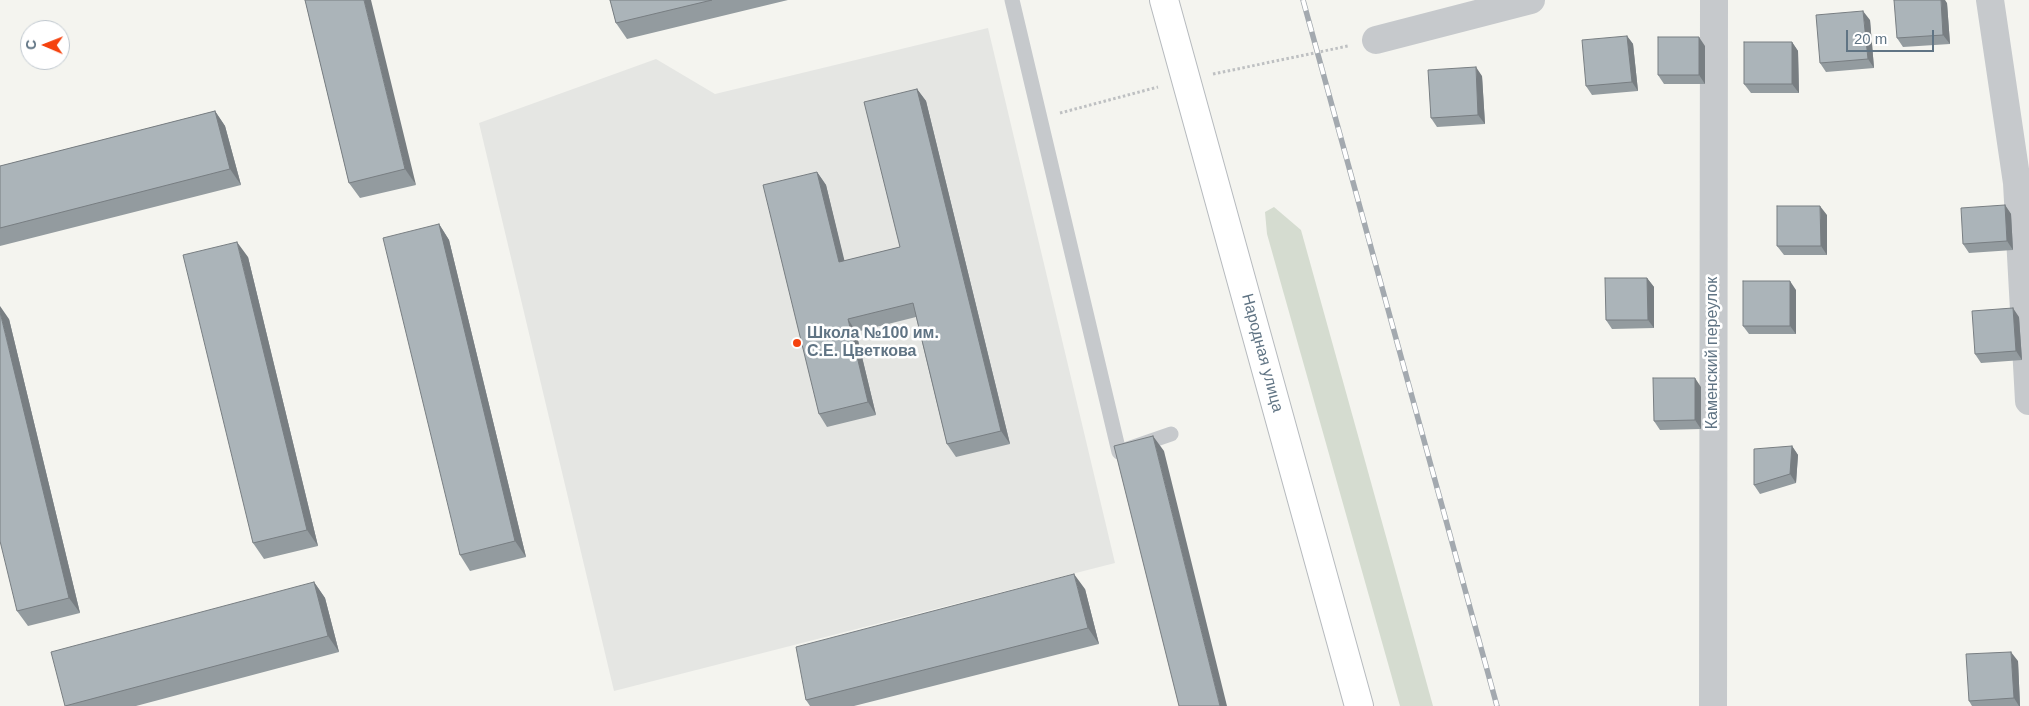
<!DOCTYPE html>
<meta charset="utf-8">
<style>
body{margin:0}
#map{position:relative;width:2029px;height:706px;overflow:hidden;background:#f4f4ef;font-family:Arial,sans-serif}
canvas{display:block}
.north{position:absolute;left:20px;top:20px;width:50px;height:50px;box-sizing:border-box;background:#fff;border:1px solid #bfc7ce;border-radius:50%;rotate:271deg;font-size:14px;font-weight:700;line-height:20px;text-align:center;color:#607484}
.north::after{content:'';display:block;margin:auto;width:18px;height:22px;background:#f5420e;clip-path:polygon(50% 0,100% 100%,50% 72%,0 100%)}
.scale{position:absolute;left:1846px;top:30px;width:88px;height:22px;box-sizing:border-box;border:2px solid #607484;border-top:0;padding-left:6px;font-size:15px;line-height:18px;white-space:nowrap;color:#607484;-webkit-text-stroke:4px #fff;paint-order:stroke}
</style>
<div id="map">
<canvas width="2029" height="706"></canvas>
<div class="north">С</div>
<div class="scale">20 m</div>
</div>
<script>
const c = document.querySelector('canvas').getContext('2d');
c.lineJoin = 'round';
function fillPath(path, color) { c.fillStyle = color; c.fill(path, 'evenodd'); }
const poly = rows => new Path2D(rows.map(r => 'M' + r).join(''));
function strokePath(path, color, width, dash) { c.strokeStyle = color; c.lineWidth = width; c.lineCap = dash ? 'butt' : 'round'; c.setLineDash(dash || []); c.stroke(path); }
function label(font, color, halo, rows, align = 'center') {
  c.font = font + ' Arial,sans-serif'; c.lineWidth = 5; c.setLineDash([]); c.textBaseline = 'middle'; c.strokeStyle = halo; c.fillStyle = color; for (const [text, x, y, turn = 0] of rows) {
    c.save(); c.translate(x, y); c.rotate((+turn || 0) * Math.PI / 180); c.textAlign = isNaN(turn) ? turn : align; if (halo) c.strokeText(text, 0, 0); c.fillText(text, 0, 0); c.restore();
  }
}
const built = poly([
 [988,28,1115,563,614,691,479,123,656,59,715,94]
]);
const green = poly([
 [1274,207,1301,230,1433,706,1400,706,1267,234,1265,212]
]);
const path = poly([
 [1213,74,1348,46],
 [1060,113,1158,87]
]);
const service = poly([
 [1012,0,1119,452,1171,434]
]);
const minor = poly([
 [1990,0,2017,183,2029,401],
 [1376,40,1531,0],
 [1713,706,1714,0]
]);
const primary = poly([
 [1164,0,1359,706]
]);
const rail = poly([
 [1303,0,1497,706]
]);
const wall = poly([
 [305,0,416,185,360,198,349,183],
 [610,0,788,0,627,39,616,23],
 [1947,3,1950,44,1903,47,1897,38],
 [1870,20,1874,68,1826,72,1820,63],
 [1627,36,1633,44,1638,91,1592,95,1586,86],
 [1792,42,1798,51,1799,93,1751,93,1744,84],
 [1705,46,1705,84,1664,84,1658,75],
 [1482,76,1485,124,1437,127,1431,118],
 [917,89,926,101,1010,444,956,457,947,444,916,317,856,332,876,415,827,427,819,414,817,172,826,185,844,261,900,247],
 [215,111,225,126,241,185,0,246,0,166],
 [2005,205,2011,214,2013,250,1969,253,1963,244],
 [1827,215,1827,255,1784,255,1777,246],
 [439,224,449,240,526,557,470,571,460,555],
 [248,257,318,546,264,559,253,543],
 [1647,278,1654,287,1654,328,1612,329,1606,320],
 [1796,290,1796,334,1749,334,1743,326],
 [2019,317,2022,360,1981,363,1975,354],
 [9,319,80,613,28,626,17,611],
 [1701,387,1701,429,1660,430,1654,421],
 [1792,446,1798,455,1796,483,1760,494,1754,485],
 [314,582,325,598,339,652,136,706,65,706],
 [1085,589,1099,644,854,706,810,706,806,700],
 [2018,661,2020,706,1972,706,1969,701]
]);
const shadedWall = poly([
 [364,0,371,0,416,185,405,169],
 [1941,0,1945,0,1947,3,1950,44,1943,35],
 [1863,11,1870,20,1874,68,1868,59],
 [1627,36,1633,44,1638,91,1632,82],
 [1699,37,1705,46,1705,84,1699,75],
 [1792,42,1798,51,1799,93,1792,84],
 [1476,67,1482,76,1485,124,1478,115],
 [917,89,926,101,1010,444,1001,431],
 [215,111,225,126,241,185,230,169],
 [817,172,826,185,848,275,839,262],
 [2005,205,2011,214,2013,250,2007,241],
 [1820,206,1827,215,1827,255,1821,246],
 [439,224,449,240,526,557,515,541],
 [237,242,248,257,318,546,307,530],
 [1647,278,1654,287,1654,328,1648,320],
 [1790,281,1796,290,1796,334,1790,326],
 [0,306,9,319,80,613,69,598,0,312],
 [2013,308,2019,317,2022,360,2016,351],
 [848,319,856,332,876,415,868,402],
 [1695,378,1701,387,1701,429,1695,420],
 [1153,436,1164,451,1227,706,1220,706],
 [1792,446,1798,455,1796,483,1790,474],
 [1074,574,1085,589,1099,644,1088,628],
 [314,582,325,598,339,652,328,636],
 [2011,652,2018,661,2020,706,2019,706,2014,698]
]);
const building = poly([
 [305,0,364,0,405,169,349,183,305,0],
 [610,0,712,0,616,23,610,0],
 [1894,0,1941,0,1943,35,1897,38,1894,0],
 [1863,11,1868,59,1820,63,1816,15,1863,11],
 [1627,36,1632,82,1586,86,1582,40,1627,36],
 [1658,37,1699,37,1699,75,1658,75,1658,37],
 [1744,42,1792,42,1792,84,1744,84,1744,42],
 [1476,67,1478,115,1431,118,1428,70,1476,67],
 [917,89,1001,431,947,444,913,303,848,319,868,402,819,414,763,185,817,172,839,262,900,247,864,102,917,89],
 [215,111,230,169,0,228,0,166,215,111],
 [2005,205,2007,241,1963,244,1961,208,2005,205],
 [1777,206,1820,206,1821,246,1777,246,1777,206],
 [439,224,515,541,460,555,383,238,439,224],
 [237,242,307,530,253,543,183,255,237,242],
 [1605,278,1647,278,1648,320,1606,320,1605,278],
 [1743,281,1790,281,1790,326,1743,326,1743,281],
 [2013,308,2016,351,1975,354,1972,311,2013,308],
 [0,312,69,598,17,611,0,541,0,312],
 [1653,378,1695,378,1695,420,1654,421,1653,378],
 [1153,436,1220,706,1179,706,1114,446,1153,436],
 [1792,446,1790,474,1754,485,1754,449,1792,446],
 [1074,574,1088,628,806,700,796,647,1074,574],
 [314,582,328,636,65,706,51,652,314,582],
 [2011,652,2014,698,1969,701,1966,654,2011,652]
]);
const markers = [
 [797,343,5,"#f5420e"]
];
const poiNames = [
 ["Школа №100 им.",807,334],
 ["С.Е. Цветкова",807,352]
];
const streetNames = [
 ["Народная улица",1262,353,75],
 ["Каменский переулок",1713,353,-90]
];
fillPath(built, '#e5e6e3');
fillPath(green, '#d5dcd0');
strokePath(primary, '#b6babe', 30);
strokePath(path, '#bec0c2', 3, [2.5, 2.5]);
strokePath(service, '#c6c9cc', 15);
strokePath(minor, '#c6c9cc', 28);
strokePath(primary, '#fff', 28);
strokePath(rail, '#a3a9af', 5.5);
strokePath(rail, '#fff', 4, [11]);
fillPath(wall, '#939b9f');
fillPath(shadedWall, '#787e82');
fillPath(building, '#abb4b9');
strokePath(building, '#787e82', 1);
for (const [x, y, r, color] of markers) { const dot = new Path2D(); dot.arc(x, y, r, 0, 2 * Math.PI); c.fillStyle = color; c.fill(dot); strokePath(dot, '#fff', 2); }
label('bold 16px', '#607484', '#fff', poiNames, 'left');
label('16px', '#607484', '#fff', streetNames);
</script>
